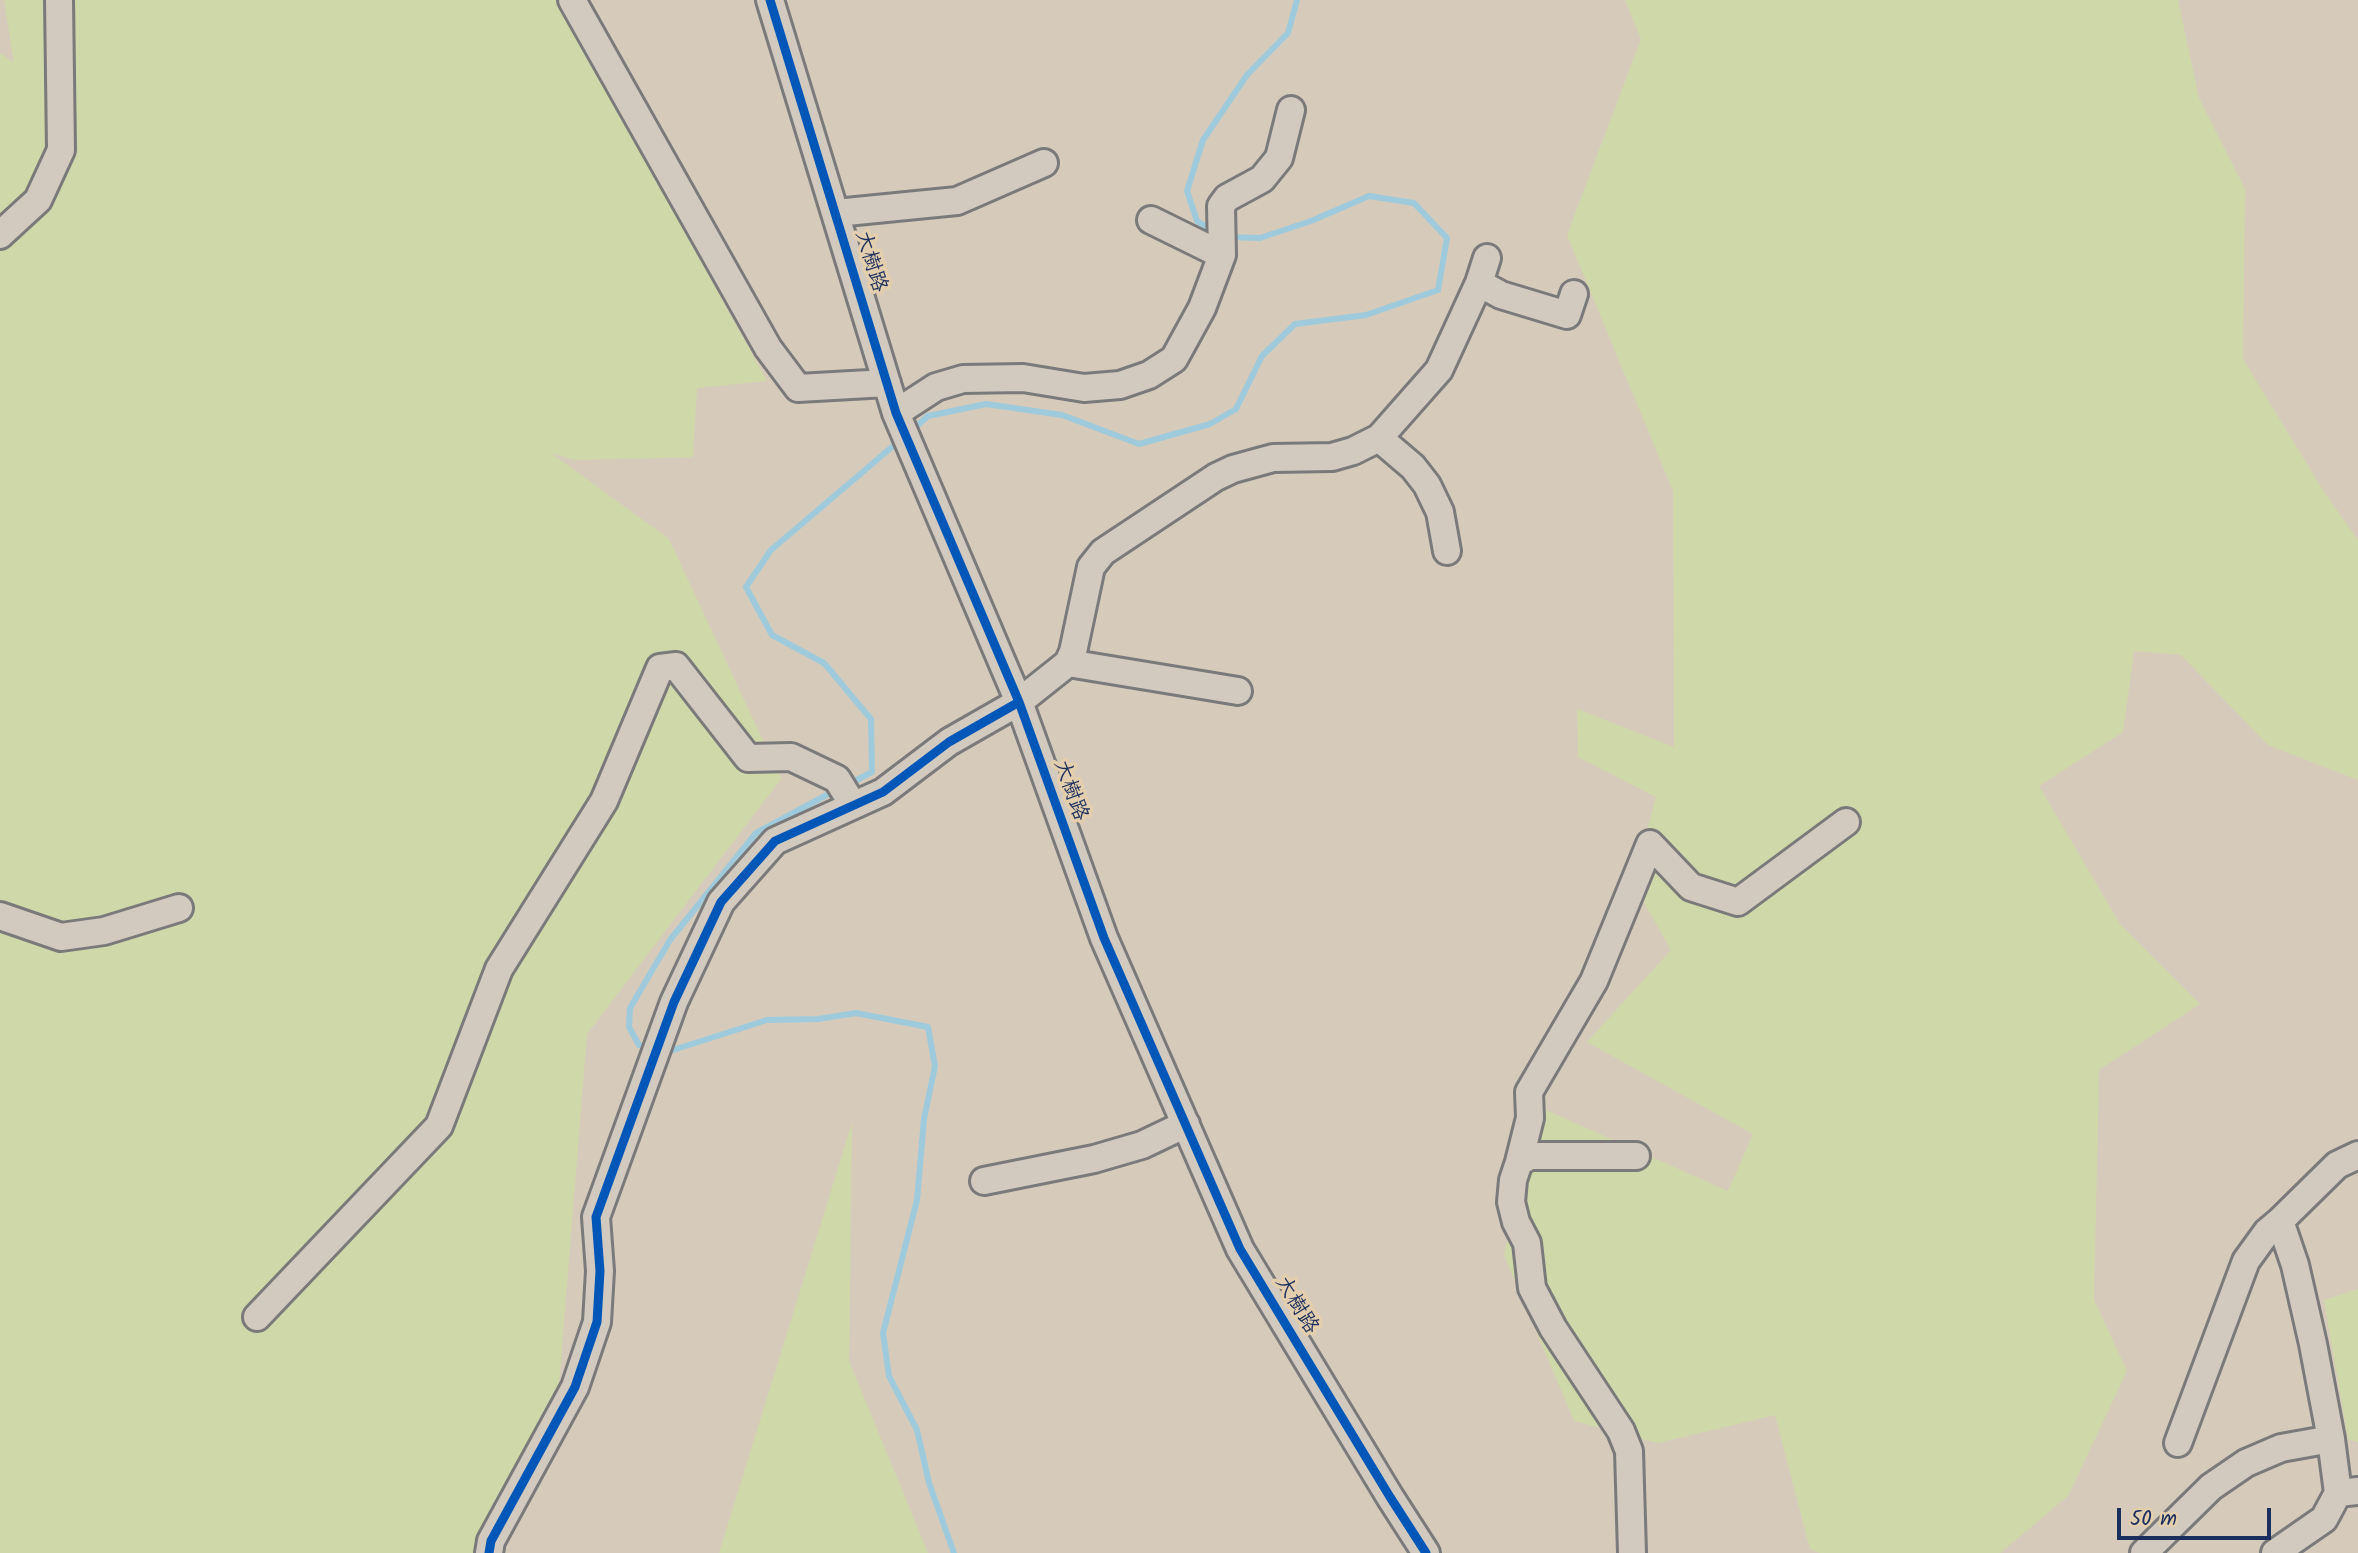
<!DOCTYPE html>
<meta charset="utf-8">
<style>
body{margin:0}
#map{position:relative;width:2358px;height:1553px;overflow:hidden;background:#d6cbba;font-family:Kalam,sans-serif}
canvas{display:block}
.scale{position:absolute;left:2117px;top:1508px;width:154px;height:32px;box-sizing:border-box;border:4px solid #1b2f5e;border-top:0;padding-left:9px;font-size:21px;line-height:24px;white-space:nowrap;color:#1b2f5e;-webkit-text-stroke:5px #e3cead;paint-order:stroke}
</style>
<div id="map">
<canvas width="2358" height="1553"></canvas>
<div class="scale">50 m</div>
</div>
<script>
const c = document.querySelector('canvas').getContext('2d');
c.lineJoin = 'round';
function fillPath(path, color) { c.fillStyle = color; c.fill(path, 'evenodd'); }
const poly = rows => new Path2D(rows.map(r => 'M' + r).join(''));
function strokePath(path, color, width, dash) { c.strokeStyle = color; c.lineWidth = width; c.lineCap = dash ? 'butt' : 'round'; c.setLineDash(dash || []); c.stroke(path); }
function label(font, color, halo, rows, align = 'center') {
  c.font = font + ' Kalam,"LXGW WenKai TC",sans-serif'; c.lineWidth = 7; c.setLineDash([]); c.textBaseline = 'middle'; c.strokeStyle = halo; c.fillStyle = color; for (const [text, x, y, turn = 0] of rows) {
    c.save(); c.translate(x, y); c.rotate((+turn || 0) * Math.PI / 180); c.textAlign = isNaN(turn) ? turn : align; if (halo) c.strokeText(text, 0, 0); c.fillText(text, 0, 0); c.restore();
  }
}
const green = poly([
 [4,0,568,0,680,214,694,249,767,381,697,388,693,457,574,460,551,453,669,539,781,779,587,1034,558,1397,492,1553,0,1553,0,53,14,63],
 [1625,0,2178,0,2199,98,2245,189,2243,359,2324,492,2358,540,2358,780,2268,745,2181,655,2134,651,2123,732,2039,786,2120,924,2200,1004,2099,1070,2094,1300,2127,1371,2068,1496,2000,1553,1820,1553,1810,1549,1775,1415,1658,1443,1574,1421,1504,1255,1537,1106,1728,1191,1753,1134,1587,1042,1671,950,1633,883,1656,797,1578,757,1577,709,1674,747,1673,491,1567,235,1641,39],
 [852,1123,849,1361,928,1553,719,1553],
 [2358,1289,2358,1442,2348,1439,2324,1300]
]);
const stream = poly([
 [1213,231,1197,221,1187,191,1203,140,1247,75,1288,33,1297,0],
 [910,432,928,416,986,404,1062,415,1139,444,1210,424,1236,409,1262,356,1295,324,1366,315,1438,290,1447,238,1414,203,1369,196,1311,221,1260,238,1229,237],
 [849,784,872,772,871,719,824,663,772,635,746,587,771,550,899,441],
 [652,1048,639,1045,629,1027,630,1008,670,940,756,833,836,790],
 [663,1050,670,1051,767,1020,818,1019,856,1013,928,1027,935,1066,924,1119,917,1200,883,1333,889,1376,917,1430,929,1483,954,1553]
]);
const minor = poly([
 [572,0,768,348,798,388,887,383],
 [770,0,896,413,1019,702,1104,938,1240,1249,1390,1497,1426,1553],
 [836,213,957,201,1044,163],
 [1151,220,1222,255],
 [0,235,38,200,61,150,59,0],
 [1479,283,1501,295,1567,315,1574,294],
 [896,413,936,387,963,379,1023,378,1084,388,1120,385,1149,375,1174,359,1202,308,1222,255,1221,206,1227,198,1262,179,1279,158,1291,110],
 [1379,438,1413,467,1427,485,1440,512,1447,551],
 [1068,663,1238,691],
 [0,916,61,937,104,931,179,908],
 [1519,1162,1530,1118,1529,1092,1594,981,1650,844,1691,887,1738,902,1846,822],
 [984,1181,1094,1159,1142,1145,1186,1124],
 [2280,1221,2337,1165,2358,1155],
 [257,1317,439,1126,499,969,604,801,660,668,676,666,748,758,791,757,837,779,853,805],
 [2178,1443,2246,1261,2267,1232,2280,1221,2295,1265,2313,1344,2331,1439,2338,1493],
 [489,1553,491,1541,575,1387,597,1322,600,1271,596,1217,674,1002,721,902,775,841,883,792,949,742,1019,702,1068,663,1073,652,1091,567,1103,552,1216,477,1233,469,1273,458,1332,457,1353,451,1379,438,1439,370,1479,283,1487,258],
 [1632,1553,1629,1451,1621,1431,1553,1328,1532,1288,1527,1243,1516,1222,1511,1202,1513,1180,1519,1162,1530,1156,1636,1156],
 [2144,1553,2211,1487,2246,1463,2281,1448,2331,1439],
 [2275,1553,2324,1519,2338,1493,2358,1491]
]);
const cycleway = poly([
 [770,0,896,413,1019,702,1104,938,1240,1249,1390,1497,1426,1553],
 [489,1553,491,1541,575,1387,597,1322,600,1271,596,1217,674,1002,721,902,775,841,883,792,949,742,1019,702]
]);
const streetNames = [
 ["大樹路",869,262,73],
 ["大樹路",1069,791,70],
 ["大樹路",1295,1306,59]
];
fillPath(green, '#cfd8a8');
strokePath(stream, '#9fcadc', 6);
strokePath(minor, '#7b7a7b', 32);
strokePath(minor, '#d2cabe', 26);
strokePath(cycleway, '#0057b8', 9);
label('21px', '#1b2f5e', '#e3cead', streetNames);
</script>
